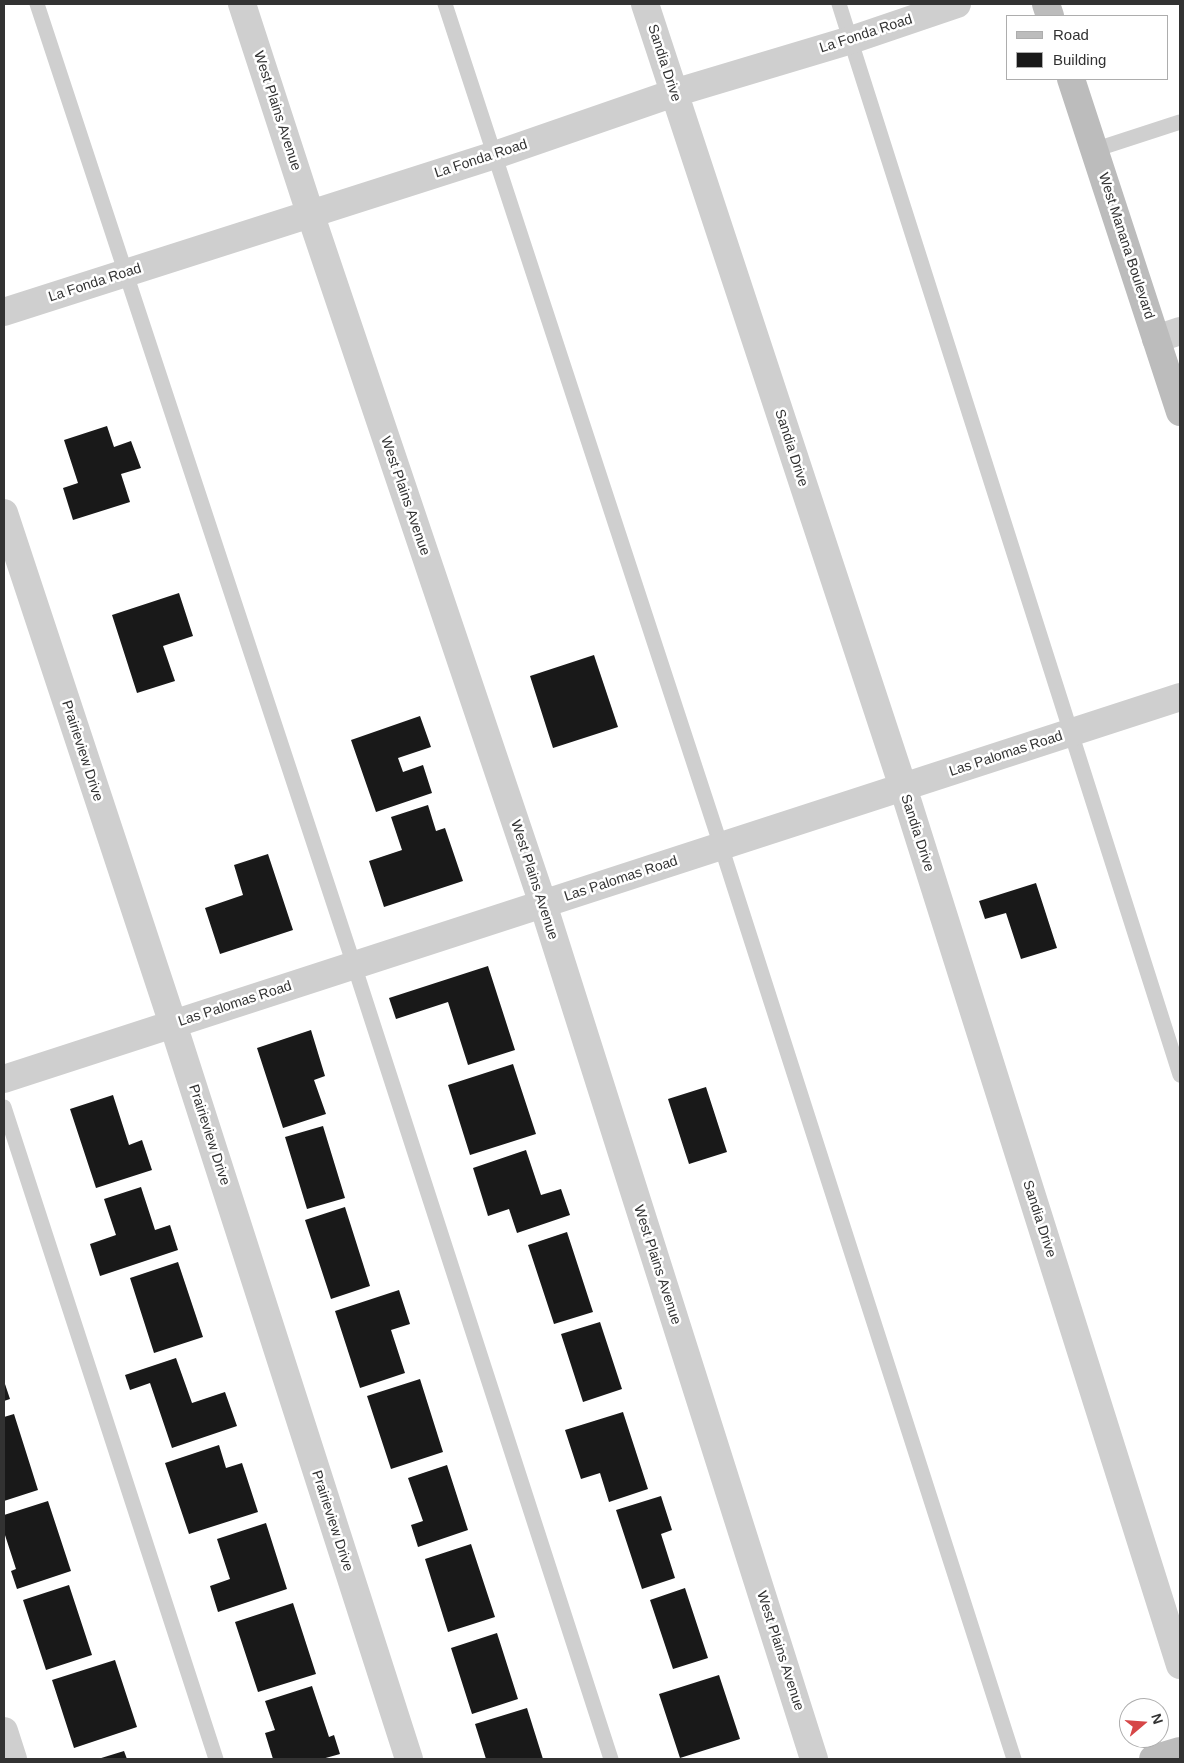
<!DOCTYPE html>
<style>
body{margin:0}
#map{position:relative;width:1184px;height:1763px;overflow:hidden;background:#fff;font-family:Helvetica,sans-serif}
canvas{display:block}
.frame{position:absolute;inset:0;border:5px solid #323232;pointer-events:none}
.legend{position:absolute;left:1006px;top:15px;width:162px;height:65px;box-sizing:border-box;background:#fff;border:1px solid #adadad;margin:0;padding:6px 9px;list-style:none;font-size:15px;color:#323232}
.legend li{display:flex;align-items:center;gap:10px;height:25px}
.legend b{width:25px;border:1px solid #adadad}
.north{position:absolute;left:1119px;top:1698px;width:50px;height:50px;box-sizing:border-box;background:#fff;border:1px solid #adadad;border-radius:50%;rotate:72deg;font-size:14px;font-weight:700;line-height:20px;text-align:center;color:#323232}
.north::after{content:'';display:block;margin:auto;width:18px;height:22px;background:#d64647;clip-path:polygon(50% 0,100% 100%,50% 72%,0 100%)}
</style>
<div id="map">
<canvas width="1184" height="1763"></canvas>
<div class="frame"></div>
<ul class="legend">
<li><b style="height:6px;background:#bcbcbc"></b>Road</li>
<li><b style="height:14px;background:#191919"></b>Building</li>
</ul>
<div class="north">N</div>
</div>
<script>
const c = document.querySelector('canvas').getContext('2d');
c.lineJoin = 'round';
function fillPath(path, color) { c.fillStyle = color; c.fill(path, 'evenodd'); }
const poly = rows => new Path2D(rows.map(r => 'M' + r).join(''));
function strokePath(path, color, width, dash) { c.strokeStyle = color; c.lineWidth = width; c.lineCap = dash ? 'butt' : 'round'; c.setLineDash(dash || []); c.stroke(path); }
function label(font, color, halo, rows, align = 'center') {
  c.font = font + ' Helvetica,sans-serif'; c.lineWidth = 5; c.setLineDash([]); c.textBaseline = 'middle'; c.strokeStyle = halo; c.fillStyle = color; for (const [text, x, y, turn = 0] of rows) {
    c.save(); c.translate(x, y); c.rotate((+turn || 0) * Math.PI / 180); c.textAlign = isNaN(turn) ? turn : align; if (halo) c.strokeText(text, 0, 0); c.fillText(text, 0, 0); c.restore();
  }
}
const building = poly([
 [107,426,114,447,131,441,141,468,121,474,130,502,73,520,63,488,78,483,64,440],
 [179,593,193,636,163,646,175,681,137,693,112,615],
 [594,655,618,727,553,748,530,676],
 [420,716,431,747,398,758,403,772,423,765,432,793,376,812,351,740],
 [428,805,436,831,445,828,463,881,384,907,369,861,402,850,391,817],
 [268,854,293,930,220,954,205,908,243,895,234,865],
 [1036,883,1057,948,1021,959,1006,913,985,919,979,901],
 [488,966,515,1050,468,1065,448,1002,396,1019,389,998],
 [311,1030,325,1076,314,1080,326,1114,283,1128,257,1048],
 [513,1064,536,1134,470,1155,448,1085],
 [706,1087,727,1152,689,1164,668,1099],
 [113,1095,129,1145,142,1140,152,1170,96,1188,70,1109],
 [323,1126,345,1198,307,1209,285,1137],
 [526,1150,541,1195,561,1189,570,1215,517,1233,509,1209,488,1216,473,1168],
 [141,1187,155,1230,170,1225,178,1250,100,1276,90,1244,116,1235,104,1199],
 [345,1207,370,1286,331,1299,305,1220],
 [567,1232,593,1312,554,1324,528,1245],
 [178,1262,203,1337,154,1353,130,1278],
 [399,1290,410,1324,391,1330,405,1373,360,1388,335,1311],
 [600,1322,622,1389,583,1402,561,1334],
 [176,1358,192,1403,225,1392,237,1426,172,1448,150,1383,130,1390,125,1375],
 [420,1379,443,1452,391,1469,367,1396],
 [4,1381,10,1399,4,1401],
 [623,1412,648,1489,609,1502,600,1473,581,1479,565,1430],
 [14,1414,38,1490,4,1501,4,1417],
 [219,1445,226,1468,242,1463,258,1512,189,1534,165,1463],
 [447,1465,468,1530,418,1547,411,1525,423,1521,408,1478],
 [661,1496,672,1530,661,1534,675,1578,642,1589,616,1510],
 [48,1501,71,1571,17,1589,11,1571,16,1569,4,1532,4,1515],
 [266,1523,287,1589,218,1612,210,1586,230,1579,217,1539],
 [471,1544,495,1617,448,1632,425,1559],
 [69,1585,92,1655,46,1670,23,1600],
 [685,1588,708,1658,673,1669,650,1600],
 [293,1603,316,1674,258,1692,235,1622],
 [497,1633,518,1699,472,1714,451,1648],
 [115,1660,137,1727,74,1748,52,1680],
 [719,1675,740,1739,680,1758,659,1694],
 [312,1686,329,1737,334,1735,340,1754,322,1759,273,1759,265,1733,275,1730,265,1701],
 [527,1708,543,1759,486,1759,475,1724],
 [124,1751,127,1759,98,1759]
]);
const lane = poly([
 [37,4,354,965,611,1759],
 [445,4,721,846,1014,1759],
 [839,4,1180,1075],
 [1094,150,1180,122],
 [4,1107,216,1759]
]);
const street = poly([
 [242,4,310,213,543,904,814,1759],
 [645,4,903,787,1180,1665],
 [4,312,495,155,674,93,851,40,957,4],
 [1156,339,1180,331],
 [4,513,173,1024,409,1759],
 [4,1079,1180,697],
 [4,1731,13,1759]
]);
const secondary = poly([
 [1046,4,1050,16],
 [1071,79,1180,412],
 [1153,1759,1180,1751]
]);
const streetNames = [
 ["La Fonda Road",866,34,-18],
 ["Sandia Drive",664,63,72],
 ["West Plains Avenue",277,111,72],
 ["La Fonda Road",481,159,-18],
 ["West Manana Boulevard",1126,246,72],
 ["La Fonda Road",95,283,-18],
 ["Sandia Drive",791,448,72],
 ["West Plains Avenue",405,496,71],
 ["Prairieview Drive",82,751,72],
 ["Las Palomas Road",1006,754,-18],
 ["Sandia Drive",917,833,72],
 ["Las Palomas Road",621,879,-18],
 ["West Plains Avenue",534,880,72],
 ["Las Palomas Road",235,1004,-18],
 ["Prairieview Drive",209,1135,72],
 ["Sandia Drive",1039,1219,72],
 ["West Plains Avenue",657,1265,72],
 ["Prairieview Drive",332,1521,72],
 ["West Plains Avenue",780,1651,72]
];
fillPath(building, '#191919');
strokePath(lane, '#cfcfcf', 15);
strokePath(street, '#cfcfcf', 28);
strokePath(secondary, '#bcbcbc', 28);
label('14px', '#323232', '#fff', streetNames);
</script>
